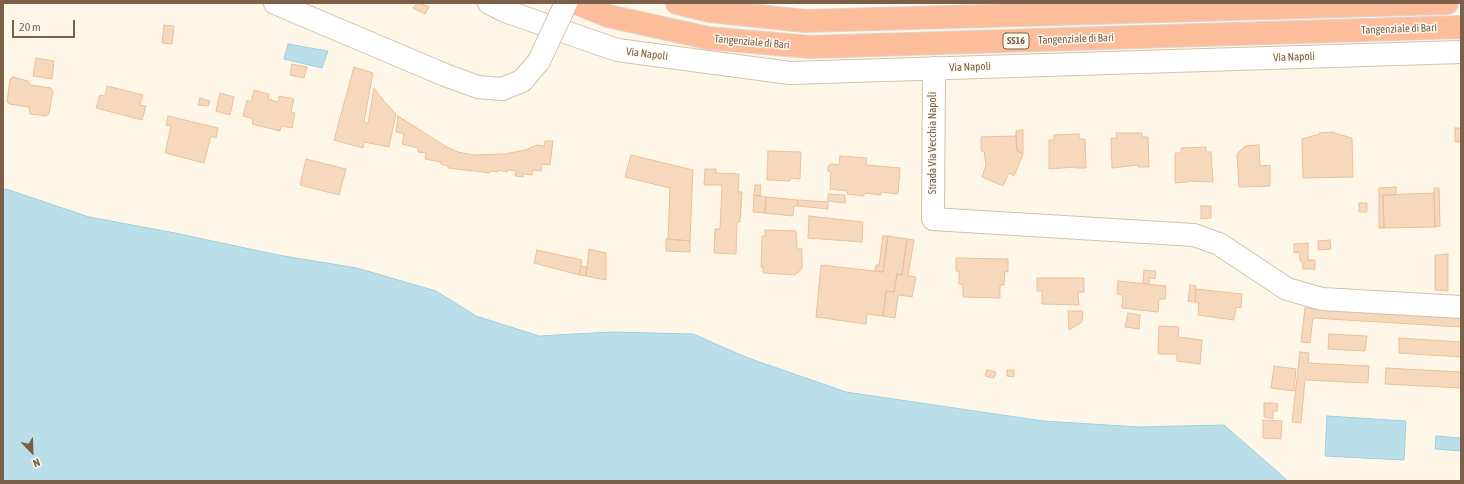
<!DOCTYPE html>
<style>
body{margin:0}
#map{position:relative;width:1464px;height:484px;overflow:hidden;background:#fef7e8;font-family:"Asap Condensed",sans-serif}
canvas{display:block}
.frame{position:absolute;inset:0;border:4px solid #7b5f49;pointer-events:none}
.north{position:absolute;left:12px;top:432px;width:40px;height:40px;-webkit-text-stroke:3px #fffaf0;paint-order:stroke;rotate:157deg;font-size:11px;font-weight:700;line-height:16px;text-align:center;color:#7b5f49}
.north::after{content:'';display:block;margin:auto;width:14px;height:18px;background:#7b5f49;clip-path:polygon(50% 0,100% 100%,50% 72%,0 100%)}
.scale{position:absolute;left:12px;top:20px;width:63px;height:18px;box-sizing:border-box;border:2px solid #7b5f49;border-top:0;padding-left:5px;font-size:12px;line-height:14px;white-space:nowrap;color:#7b5f49;-webkit-text-stroke:3px #fffaf0;paint-order:stroke}
</style>
<div id="map">
<canvas width="1464" height="484"></canvas>
<div class="frame"></div>
<div class="north">N</div>
<div class="scale">20 m</div>
</div>
<script>
const c = document.querySelector('canvas').getContext('2d');
c.lineJoin = 'round';
function fillPath(path, color) { c.fillStyle = color; c.fill(path, 'evenodd'); }
const poly = rows => new Path2D(rows.map(r => 'M' + r).join(''));
function strokePath(path, color, width, dash) { c.strokeStyle = color; c.lineWidth = width; c.lineCap = dash ? 'butt' : 'round'; c.setLineDash(dash || []); c.stroke(path); }
function label(font, color, halo, rows, align = 'center') {
  c.font = font + ' "Asap Condensed",sans-serif'; c.lineWidth = 3; c.setLineDash([]); c.textBaseline = 'middle'; c.strokeStyle = halo; c.fillStyle = color; for (const [text, x, y, turn = 0] of rows) {
    c.save(); c.translate(x, y); c.rotate((+turn || 0) * Math.PI / 180); c.textAlign = isNaN(turn) ? turn : align; if (halo) c.strokeText(text, 0, 0); c.fillText(text, 0, 0); c.restore();
  }
}
const water = poly([
 [288,44,328,51,322,68,284,59,288,44],
 [3,189,6,189,89,217,175,233,278,255,357,268,436,291,476,316,539,336,611,332,693,334,748,358,846,392,1043,421,1139,427,1224,425,1288,481,3,481,3,189],
 [1327,416,1406,421,1404,460,1325,456,1327,416],
 [1436,436,1461,438,1461,451,1435,449,1436,436]
]);
const building = poly([
 [417,3,420,3,429,7,425,14,413,8,417,3],
 [164,25,174,26,172,44,162,43,164,25],
 [36,58,54,61,52,79,33,76,36,58],
 [292,64,307,67,304,78,290,75,292,64],
 [354,67,373,73,364,122,368,123,374,88,383,100,396,114,389,147,364,142,363,148,334,140,354,67],
 [13,77,28,81,30,85,51,88,53,91,49,114,46,116,30,114,29,107,9,104,7,102,10,79,13,77],
 [107,86,143,95,140,105,146,106,142,120,96,108,100,95,105,96,107,86],
 [254,90,269,94,268,99,278,102,279,96,294,99,291,112,295,113,292,128,281,126,280,131,252,124,253,119,243,116,247,100,251,102,254,90],
 [220,93,234,97,230,115,216,111,220,93],
 [200,98,210,101,208,106,198,105,200,98],
 [168,116,218,128,216,138,211,136,204,163,165,153,171,126,166,125,168,116],
 [398,116,445,146,458,152,473,155,504,154,525,150,537,145,544,146,545,141,553,141,550,165,542,164,541,171,533,170,532,175,523,174,523,177,515,176,516,171,508,170,507,172,498,170,498,172,490,171,490,173,448,168,448,166,441,164,441,162,425,159,426,153,418,152,418,148,402,144,404,134,396,132,398,116],
 [1455,128,1461,128,1461,142,1455,142,1455,128],
 [1023,130,1023,154,1017,151,1016,136,1016,131,1023,130],
 [1334,132,1334,133,1352,138,1353,177,1303,178,1302,139,1320,134,1319,133,1334,132],
 [1116,133,1142,133,1142,137,1148,137,1149,167,1138,167,1138,165,1112,168,1111,138,1117,138,1116,133],
 [1079,134,1079,139,1085,139,1086,168,1075,168,1075,167,1049,169,1049,140,1054,140,1054,135,1079,134],
 [1016,136,1017,151,1023,154,1014,176,1009,173,1003,186,982,177,986,165,984,151,981,151,981,137,1016,136],
 [1259,145,1260,166,1270,165,1270,186,1239,187,1237,154,1245,146,1259,145],
 [1206,147,1206,152,1211,152,1213,182,1187,181,1187,182,1175,183,1175,153,1181,153,1181,148,1206,147],
 [768,151,801,152,800,179,791,178,790,181,767,180,768,151],
 [631,155,693,170,690,241,668,239,670,188,625,177,631,155],
 [840,156,867,158,866,165,900,168,898,194,881,192,881,195,864,193,864,196,847,194,847,191,830,189,831,172,828,171,828,166,831,164,839,165,840,156],
 [306,159,346,169,339,195,300,185,306,159],
 [705,169,716,169,716,173,739,174,738,192,742,192,740,222,737,222,736,254,714,253,715,229,720,229,722,185,704,185,705,169],
 [755,185,761,185,760,196,754,195,755,185],
 [1396,187,1396,195,1383,195,1384,228,1379,228,1379,188,1396,187],
 [1434,188,1439,188,1440,226,1435,227,1434,188],
 [1434,193,1435,227,1384,228,1383,195,1434,193],
 [828,194,845,195,845,203,828,201,828,194],
 [754,195,766,197,765,213,753,212,754,195],
 [766,197,798,200,798,206,794,206,793,216,765,213,766,197],
 [798,200,828,202,828,209,798,206,798,200],
 [1359,203,1367,203,1367,212,1359,212,1359,203],
 [1201,206,1211,206,1211,218,1201,219,1201,206],
 [809,216,863,222,862,242,808,238,809,216],
 [765,230,796,231,797,249,802,249,802,268,799,272,794,275,763,273,763,267,761,267,762,236,765,236,765,230],
 [883,236,888,236,883,272,875,271,876,265,879,265,883,236],
 [888,236,907,239,902,275,897,274,894,292,886,291,883,316,867,314,866,324,816,317,821,265,883,272,888,236],
 [666,239,690,241,690,252,666,251,666,239],
 [907,239,914,240,908,276,916,277,912,297,899,295,898,297,895,318,883,316,886,291,894,292,897,274,902,275,907,239],
 [1330,240,1331,249,1318,250,1318,241,1330,240],
 [1308,243,1308,260,1315,260,1315,269,1303,269,1302,261,1300,261,1299,252,1294,253,1294,244,1308,243],
 [589,249,606,253,606,280,586,276,589,249],
 [537,250,582,260,579,275,534,263,537,250],
 [1448,254,1448,291,1435,290,1435,255,1448,254],
 [956,258,1008,259,1008,272,1005,271,1004,285,1000,285,1000,298,963,297,963,284,959,284,959,271,956,271,956,258],
 [581,266,587,267,586,276,579,275,581,266],
 [1144,270,1156,271,1155,279,1150,278,1149,284,1143,283,1144,270],
 [1037,278,1084,278,1084,292,1078,292,1079,305,1042,304,1042,291,1037,291,1037,278],
 [1118,281,1166,286,1165,299,1159,299,1158,312,1122,308,1123,295,1117,294,1118,281],
 [1190,285,1196,286,1195,302,1188,301,1190,285],
 [1196,289,1242,294,1241,308,1236,307,1234,320,1198,315,1199,303,1195,302,1196,289],
 [1305,308,1461,317,1461,327,1313,318,1310,343,1301,342,1305,308],
 [1068,311,1083,311,1082,322,1069,330,1068,311],
 [1128,313,1140,315,1139,329,1125,327,1128,313],
 [1159,326,1179,327,1178,337,1202,340,1200,364,1177,361,1177,354,1158,354,1159,326],
 [1329,334,1367,336,1365,351,1328,349,1329,334],
 [1399,338,1461,342,1461,357,1399,353,1399,338],
 [1300,352,1309,353,1308,363,1369,366,1368,383,1305,380,1301,423,1292,422,1300,352],
 [1274,366,1296,369,1294,391,1271,388,1274,366],
 [1386,368,1461,372,1461,388,1385,384,1386,368],
 [987,370,996,372,994,378,985,376,987,370],
 [1007,370,1014,370,1014,377,1007,376,1007,370],
 [1264,403,1273,403,1278,404,1277,411,1273,411,1273,419,1264,417,1264,403],
 [1263,420,1282,421,1281,439,1263,438,1263,420]
]);
const street = poly([
 [934,68,933,219,1194,235,1219,244,1287,289,1322,299,1461,307]
]);
const secondary = poly([
 [275,3,445,75,478,87,502,89,522,81,539,61],
 [489,3,505,11,617,50,790,73,1461,52]
]);
const highway = poly([
 [576,3,608,16,708,38,810,47,1461,27],
 [677,3,710,11,805,21,1447,3]
]);
const secondaryBridge = poly([
 [539,61,566,3]
]);
const shields = [
 [1016,41,26]
];
const shieldNames = [
 ["SS16",1016,41]
];
const streetNames = [
 ["Tangenziale di Bari",1399,29,-2],
 ["Tangenziale di Bari",1076,39,-2],
 ["Tangenziale di Bari",752,42,5],
 ["Via Napoli",647,54,7],
 ["Via Napoli",1294,57,-2],
 ["Via Napoli",970,67,-2],
 ["Strada Via Vecchia Napoli",933,143,-90]
];
fillPath(water, '#badfea');
strokePath(water, '#9fcedd', 1);
fillPath(building, '#f6d8bd');
strokePath(building, '#eac09c', 1);
strokePath(street, '#d2c0ac', 24);
strokePath(secondary, '#d5c1a9', 24);
strokePath(highway, '#ddd5d0', 24);
strokePath(street, '#fff', 22);
strokePath(secondary, '#fff', 22);
strokePath(highway, '#fdbc9a', 22);
strokePath(secondaryBridge, '#d5c1a9', 24, []);
strokePath(secondaryBridge, '#fff', 22);
for (const [x, y, w] of shields) { const box = new Path2D(); box.roundRect(x - w / 2, y - 8, w, 16, 3); c.fillStyle = '#fffaf0'; c.fill(box); strokePath(box, '#7b5f49', 1); }
label('bold 10px', '#7b5f49', null, shieldNames);
label('11px', '#7b5f49', '#fffaf0', streetNames);
</script>
